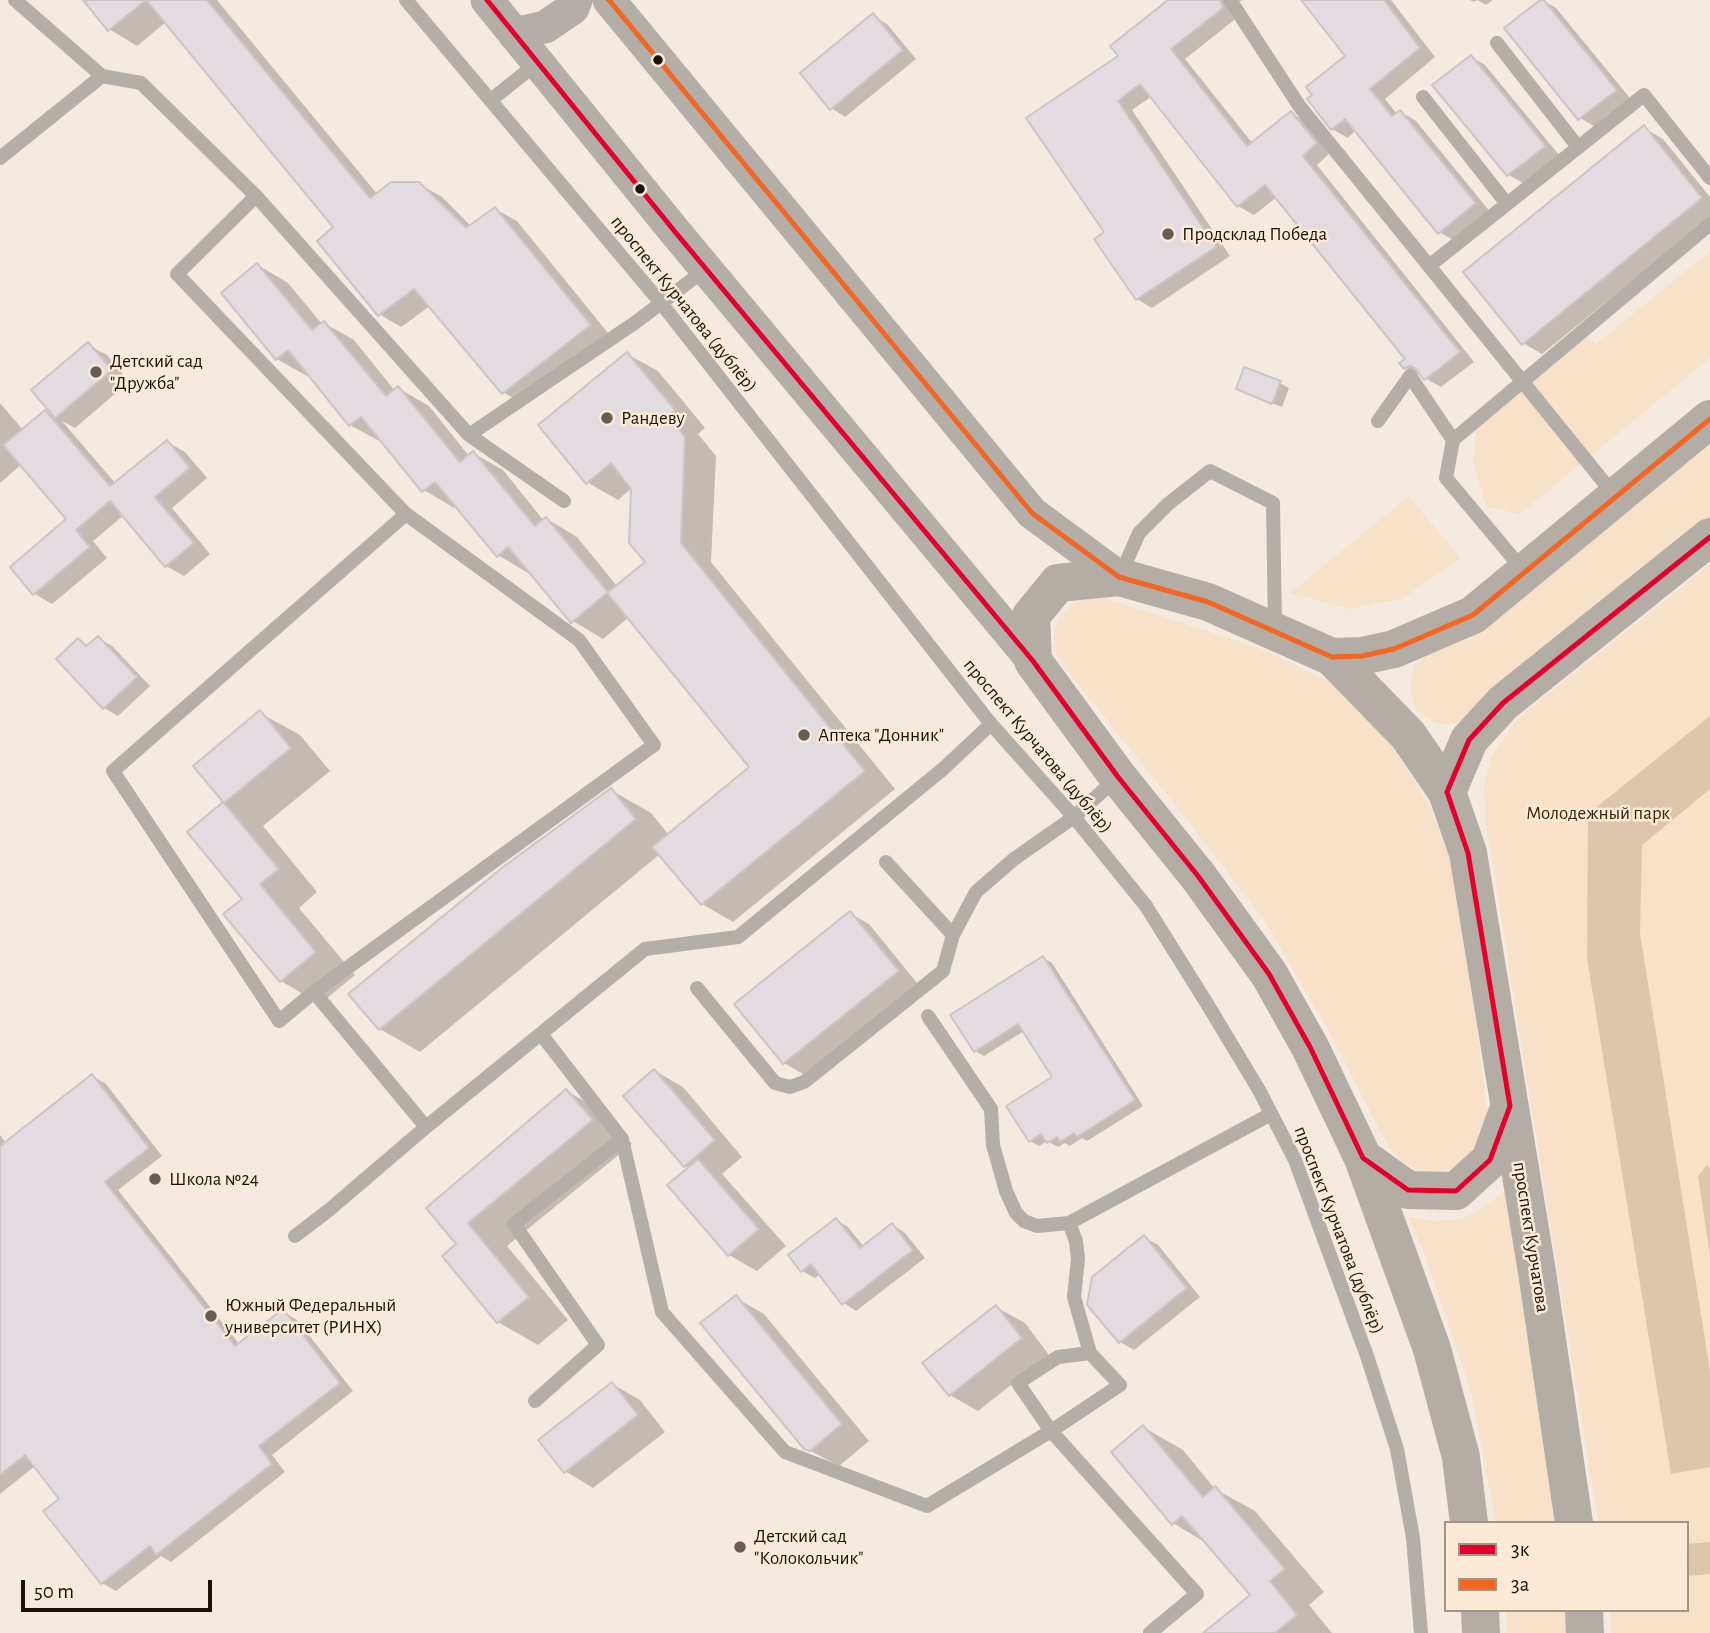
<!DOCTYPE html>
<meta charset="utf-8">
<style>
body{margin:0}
#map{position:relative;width:1710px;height:1633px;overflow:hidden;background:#f4eadf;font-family:"Alegreya Sans",sans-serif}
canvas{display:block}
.legend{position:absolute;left:1444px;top:1521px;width:245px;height:91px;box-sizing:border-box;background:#fcead7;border:2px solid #a29485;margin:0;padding:9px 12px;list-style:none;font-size:21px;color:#1a130a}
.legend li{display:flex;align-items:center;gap:14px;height:35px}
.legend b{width:35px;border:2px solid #a29485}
.scale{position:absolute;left:21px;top:1580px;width:191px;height:32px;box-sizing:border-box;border:4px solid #1a130a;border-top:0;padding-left:9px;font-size:21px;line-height:24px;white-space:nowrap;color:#1a130a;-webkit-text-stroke:5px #fcead7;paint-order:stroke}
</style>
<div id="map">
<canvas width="1710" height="1633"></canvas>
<ul class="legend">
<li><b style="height:9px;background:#e4002b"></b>3к</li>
<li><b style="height:9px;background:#f26522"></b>3а</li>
</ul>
<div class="scale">50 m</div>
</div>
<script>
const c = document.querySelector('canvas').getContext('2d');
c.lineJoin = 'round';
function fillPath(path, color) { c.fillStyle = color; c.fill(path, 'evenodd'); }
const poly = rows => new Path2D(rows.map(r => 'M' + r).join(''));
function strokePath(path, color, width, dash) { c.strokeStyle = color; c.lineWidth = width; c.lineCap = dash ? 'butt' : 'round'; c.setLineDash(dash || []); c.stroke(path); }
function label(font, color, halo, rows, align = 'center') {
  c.font = font + ' "Alegreya Sans",sans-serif'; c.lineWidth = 5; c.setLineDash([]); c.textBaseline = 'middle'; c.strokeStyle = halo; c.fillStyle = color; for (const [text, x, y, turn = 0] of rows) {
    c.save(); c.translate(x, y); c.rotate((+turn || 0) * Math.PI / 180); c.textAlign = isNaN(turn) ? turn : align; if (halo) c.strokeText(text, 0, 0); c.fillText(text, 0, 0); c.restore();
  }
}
const green = poly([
 [1710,251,1710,358,1520,514,1486,507,1473,462,1477,411,1580,328,1595,345],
 [1710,425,1710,526,1466,723,1438,724,1416,711,1410,691,1414,666],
 [1409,496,1460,558,1402,599,1349,609,1290,593],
 [1710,564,1710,1633,1611,1633,1610,1610,1687,1610,1687,1523,1598,1523,1493,867,1485,816,1484,783,1492,755,1517,719],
 [1089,598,1105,598,1259,648,1343,688,1377,721,1429,805,1450,859,1472,987,1487,1111,1486,1132,1477,1151,1462,1165,1442,1171,1421,1171,1402,1162,1388,1146,1328,1030,1263,918,1177,807,1060,662,1054,647,1054,630,1061,615,1073,604],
 [1505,1191,1556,1523,1496,1523,1470,1388,1424,1253,1408,1217,1436,1221,1460,1219,1482,1209],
 [1506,1610,1568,1610,1569,1633,1508,1633]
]);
const forest = poly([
 [1710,716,1710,789,1642,845,1640,933,1710,1371,1710,1467,1671,1474,1587,958,1588,814],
 [1707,1165,1710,1169,1710,1255,1698,1176],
 [1710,1542,1710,1574,1687,1576,1687,1544]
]);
const shadow = poly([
 [85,0,217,0,378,195,419,184,442,197,471,226,495,209,517,221,612,338,525,405,503,392,430,306,401,327,379,314,336,228,166,22,137,46,109,29],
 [1173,0,1244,0,1240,1,1235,10,1238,17,1185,59,1253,144,1291,113,1307,122,1331,152,1317,165,1474,362,1441,387,1405,367,1407,359,1277,197,1254,215,1238,206,1152,96,1132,110,1230,256,1152,308,1137,299,1106,233,1121,57],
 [1302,0,1391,0,1435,57,1385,99,1397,114,1401,112,1416,121,1491,213,1455,241,1439,232,1356,130,1348,138,1332,129,1348,56],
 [1470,0,1493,0,1486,5,1477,0,1474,2],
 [1542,0,1556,8,1630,98,1594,126,1580,118],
 [873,16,887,24,916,59,845,117,831,108],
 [1471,57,1485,65,1559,155,1523,183,1509,175],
 [1644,128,1663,139,1710,197,1710,218,1542,354,1523,343],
 [258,265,288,283,322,324,324,323,354,340,395,391,398,388,429,406,469,456,473,453,503,470,544,521,547,519,577,537,617,586,647,562,633,487,618,500,587,482,627,354,658,371,705,428,698,434,716,456,711,562,895,789,733,922,702,904,660,854,420,1052,380,1029,611,790,651,813,669,835,752,768,629,617,603,639,573,621,530,571,528,573,498,555,457,506,454,508,424,490,383,441,381,442,350,425,310,375,307,376,277,359],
 [88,345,107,355,129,382,75,428,62,421,116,484,167,442,185,452,207,478,172,508,210,554,184,576,166,566,124,515,93,541,107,558,52,604,35,594,69,519,22,464,0,483,0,403,23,430,46,412,57,418,34,390],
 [1280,383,1289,388,1282,407,1247,394],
 [98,638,112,646,150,686,118,716,104,708,78,640,89,646],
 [260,713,300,735,330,771,263,826,317,892,299,908,355,975,320,1004,281,981,245,899,189,832,226,802,195,766],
 [850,913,869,924,917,983,803,1074,784,1063,737,1004],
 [1043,958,1052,963,1143,1106,1087,1141,1082,1138,1070,1146,1065,1143,1058,1147,1047,1141,1039,1146,1030,1141,1054,1078,1024,1031,984,1056,975,1051],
 [655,1071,683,1087,742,1157,722,1174,786,1246,757,1271,729,1255,690,1169,685,1166],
 [92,1076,106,1084,162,1156,118,1190,240,1345,283,1311,297,1320,353,1391,272,1455,285,1472,171,1562,161,1556,116,1591,102,1583,61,1499,35,1466,0,1494,0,1135,6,1143],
 [567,1091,606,1114,632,1144,507,1246,568,1320,538,1345,498,1322,459,1245,428,1208],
 [836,1220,848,1227,864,1247,893,1225,905,1233,925,1258,856,1311,844,1303,821,1273,815,1278,802,1271],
 [1144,1237,1158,1245,1200,1297,1134,1350,1120,1342],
 [736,1298,764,1314,869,1441,839,1466,805,1448],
 [996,1307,1025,1323,1049,1355,978,1411,950,1395],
 [612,1384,640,1400,665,1432,593,1488,565,1471],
 [1143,1427,1183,1450,1215,1489,1255,1511,1324,1592,1309,1605,1332,1633,1206,1633,1252,1595,1208,1544,1173,1523]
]);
const building = poly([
 [83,0,207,0,370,198,391,182,419,182,466,228,495,207,591,325,502,394,414,289,378,316,317,241,333,227,146,0,108,31,83,0],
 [1168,0,1220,0,1223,8,1171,49,1247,146,1291,111,1317,143,1303,156,1460,352,1430,376,1424,380,1415,368,1410,366,1404,369,1399,363,1405,359,1265,185,1237,207,1140,84,1118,101,1216,247,1136,300,1094,239,1104,232,1026,118,1118,56,1110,46,1168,0],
 [1301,0,1384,0,1420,48,1370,89,1392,116,1400,110,1476,203,1438,234,1345,119,1331,130,1307,99,1312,95,1306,87,1345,56,1301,0],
 [1540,0,1544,0,1617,90,1578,120,1504,28,1540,0],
 [873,13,903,50,830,110,800,73,873,13],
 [1471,55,1546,146,1507,176,1432,85,1471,55],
 [1644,125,1702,198,1522,345,1463,272,1644,125],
 [257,263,312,330,324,321,386,396,398,386,460,462,473,451,535,526,546,517,608,592,645,562,629,543,631,489,611,463,586,484,538,425,627,352,675,410,669,416,685,437,681,543,865,771,701,905,652,847,749,767,607,593,571,623,508,547,497,557,435,482,422,492,361,417,349,426,288,350,276,360,221,293,257,263],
 [88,342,112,370,55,418,31,390,88,342],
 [1244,367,1281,381,1272,404,1236,389,1244,367],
 [45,410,110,486,167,440,190,468,155,497,194,543,165,567,110,501,76,530,90,547,33,595,10,567,66,519,3,445,45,410],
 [98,636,137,677,103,709,56,659,78,638,86,646,98,636],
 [260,710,291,748,224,803,279,869,260,884,316,952,280,982,223,914,242,899,187,832,223,802,193,766,260,710],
 [611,788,636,819,379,1030,348,994,503,867,611,788],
 [850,911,899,971,783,1064,734,1004,850,911],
 [1043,956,1135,1100,1077,1137,1074,1133,1060,1142,1057,1137,1047,1143,1041,1134,1029,1142,1006,1106,1052,1077,1018,1024,974,1052,950,1015,1043,956],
 [654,1069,715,1140,684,1167,623,1096,654,1069],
 [92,1074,149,1148,105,1182,235,1346,283,1309,340,1383,259,1446,272,1464,156,1555,150,1546,101,1584,43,1511,59,1499,25,1455,0,1475,0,1146,92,1074],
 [566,1089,593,1120,468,1223,529,1297,497,1323,442,1256,456,1244,426,1208,566,1089],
 [698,1159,759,1229,728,1256,667,1185,698,1159],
 [836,1218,860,1248,892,1223,913,1250,842,1305,811,1264,801,1272,788,1255,836,1218],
 [1144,1235,1187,1288,1119,1343,1087,1305,1092,1277,1144,1235],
 [736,1295,842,1424,810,1451,804,1449,700,1323,736,1295],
 [996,1305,1022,1338,949,1396,922,1363,996,1305],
 [612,1382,638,1415,564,1473,538,1440,612,1382],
 [1143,1425,1203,1497,1215,1486,1285,1569,1270,1581,1297,1615,1275,1633,1203,1633,1250,1595,1182,1516,1172,1525,1111,1452,1143,1425]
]);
const service = poly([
 [15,0,102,76],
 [406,0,661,303,991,724,1074,817,1146,906,1206,1002,1259,1090,1295,1160,1367,1356,1397,1449,1413,1538,1421,1633],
 [1230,0,1300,107,1429,266],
 [1497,43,1578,147],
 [1423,97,1507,204],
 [491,100,536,64],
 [0,158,102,76,141,83,256,196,469,435,636,322,706,269],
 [256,196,177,274,406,514,113,771,279,1021,314,992,426,1127],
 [1378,421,1410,376,1453,440,1446,478,1523,570],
 [469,435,564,501],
 [1453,440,1710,224],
 [1615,496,1429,266,1644,95,1710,178],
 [1120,576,1139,533,1168,504,1210,471,1273,503,1275,627],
 [886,862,953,935],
 [697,988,775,1083,790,1087,804,1082,943,971,953,935,976,892,1014,859,1074,817,1117,778],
 [314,992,654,745,579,640,406,514],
 [928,1016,991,1109,993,1145,1006,1191,1016,1213,1024,1221,1037,1226,1069,1223],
 [622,1139,662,1312,785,1452,927,1506,1051,1431,1120,1385,1090,1353,1074,1297,1078,1259,1076,1241,1069,1223,1271,1114],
 [295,1236,329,1210,426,1127,645,949,738,937,943,769,991,724],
 [1090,1353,1058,1357,1018,1383,1051,1431,1197,1594,1150,1633],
 [535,1401,598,1345,514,1224,622,1139,541,1034]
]);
const tertiary = poly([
 [487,0,676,233,1033,661],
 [609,0,1032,513,1119,577],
 [514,34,545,27,573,8,576,0]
]);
const secondary = poly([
 [1332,657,1362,656,1394,649,1473,615,1710,419],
 [1447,792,1469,740,1503,703,1710,537],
 [1363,1158,1408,1190,1456,1191,1490,1160,1509,1108],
 [1469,1523,1461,1457,1432,1349,1363,1158,1310,1047,1269,974,1198,876,1118,777,1033,661,1031,616,1058,583,1119,577,1208,602,1332,657,1408,735,1447,792,1468,853,1537,1272,1574,1523],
 [1480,1610,1481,1633],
 [1584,1610,1585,1633]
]);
const bus1 = poly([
 [487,0,676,233,1033,661,1118,777,1198,876,1269,974,1310,1047,1363,1158,1408,1190,1456,1191,1490,1160,1510,1106,1468,853,1447,792,1469,740,1503,703,1710,537]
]);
const bus2 = poly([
 [609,0,1032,513,1119,577,1208,602,1332,657,1362,656,1394,649,1473,615,1710,419]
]);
const markers = [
 [658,60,6,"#1a130a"],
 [640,189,6,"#1a130a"],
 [1168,234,7,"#665e55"],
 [96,372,7,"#665e55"],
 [607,418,7,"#665e55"],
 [804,735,7,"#665e55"],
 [155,1179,7,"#665e55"],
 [211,1316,7,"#665e55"],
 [740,1547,7,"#665e55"]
];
const poiNames = [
 ["Продсклад Победа",1182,234],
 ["Детский сад",110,361],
 ["\"Дружба\"",110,383],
 ["Рандеву",621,418],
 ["Аптека \"Донник\"",818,735],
 ["Школа №24",169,1179],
 ["Южный Федеральный",225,1305],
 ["университет (РИНХ)",225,1327],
 ["Детский сад",754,1536],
 ["\"Колокольчик\"",754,1558]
];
const streetNames = [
 ["проспект Курчатова (дублёр)",684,304,51],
 ["проспект Курчатова (дублёр)",1038,746,50],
 ["проспект Курчатова (дублёр)",1339,1230,69],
 ["проспект Курчатова",1531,1237,81]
];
const parkNames = [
 ["Молодежный парк",1598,813]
];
fillPath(green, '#f7e1c9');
fillPath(forest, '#ddc6ad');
fillPath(shadow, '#0003');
fillPath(building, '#e2dce0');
strokePath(building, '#cbc5c5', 2);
strokePath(service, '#b3aea8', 14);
strokePath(tertiary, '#b3aea8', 33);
strokePath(secondary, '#b3ada6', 38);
strokePath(bus1, '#e4002b', 5);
strokePath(bus2, '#f26522', 5);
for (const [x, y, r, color] of markers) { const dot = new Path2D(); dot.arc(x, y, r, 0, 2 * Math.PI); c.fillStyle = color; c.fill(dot); strokePath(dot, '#fcead7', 2.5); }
label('19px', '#1a130a', '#fcead7', poiNames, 'left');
label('19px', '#1a130a', '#fcead7', streetNames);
label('19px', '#3c2505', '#fcead7', parkNames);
</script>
